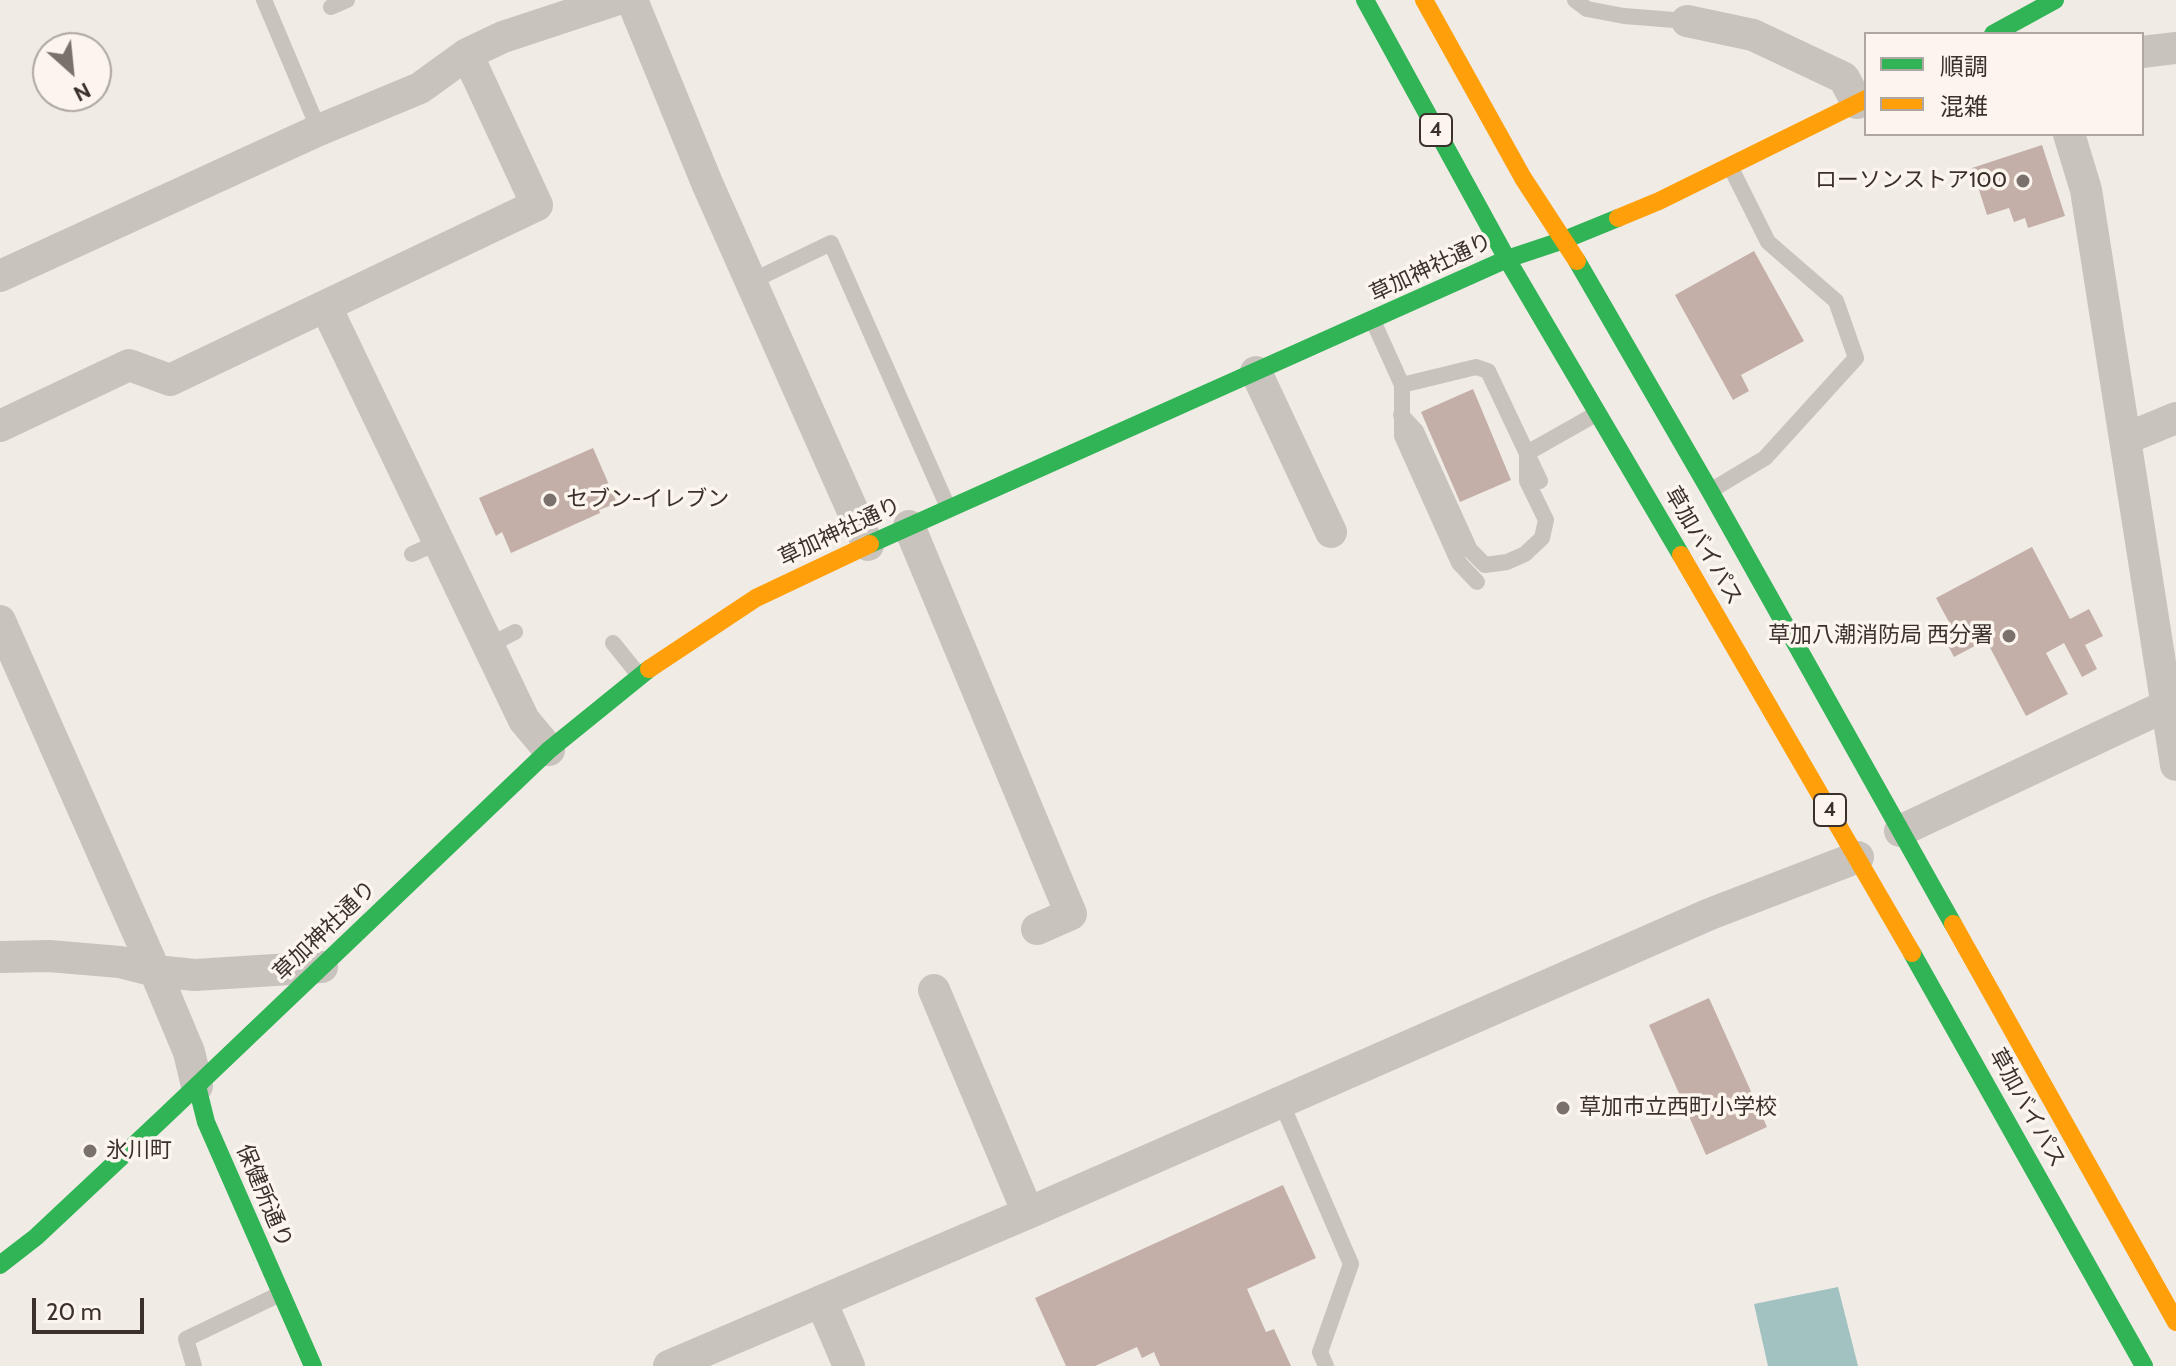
<!DOCTYPE html>
<meta charset="utf-8">
<style>
body{margin:0}
#map{position:relative;width:2176px;height:1366px;overflow:hidden;background:#f0ebe5;font-family:Cabin,"Noto Sans JP",sans-serif}
canvas{display:block}
.legend{position:absolute;left:1864px;top:32px;width:280px;height:104px;box-sizing:border-box;background:#fbf5ee;border:2px solid #aea6a0;margin:0;padding:10px 14px;list-style:none;font-size:24px;color:#3b302b}
.legend li{display:flex;align-items:center;gap:16px;height:40px}
.legend b{width:40px;border:2px solid #aea6a0}
.north{position:absolute;left:32px;top:32px;width:80px;height:80px;box-sizing:border-box;background:#fbf5ee;border:2px solid #aea6a0;border-radius:50%;rotate:153deg;font-size:22px;font-weight:700;line-height:32px;text-align:center;color:#3b302b}
.north::after{content:'';display:block;margin:auto;width:28px;height:36px;background:#7a716c;clip-path:polygon(50% 0,100% 100%,50% 72%,0 100%)}
.scale{position:absolute;left:32px;top:1298px;width:112px;height:36px;box-sizing:border-box;border:4px solid #3b302b;border-top:0;padding-left:10px;font-size:24px;line-height:28px;white-space:nowrap;color:#3b302b;-webkit-text-stroke:6px #fbf5ee;paint-order:stroke}
</style>
<div id="map">
<canvas width="2176" height="1366"></canvas>
<ul class="legend">
<li><b style="height:10px;background:#30b455"></b>順調</li>
<li><b style="height:10px;background:#ff9f0a"></b>混雑</li>
</ul>
<div class="north">N</div>
<div class="scale">20 m</div>
</div>
<script>
const c = document.querySelector('canvas').getContext('2d');
c.lineJoin = 'round';
function fillPath(path, color) { c.fillStyle = color; c.fill(path, 'evenodd'); }
const poly = rows => new Path2D(rows.map(r => 'M' + r).join(''));
function strokePath(path, color, width, dash) { c.strokeStyle = color; c.lineWidth = width; c.lineCap = dash ? 'butt' : 'round'; c.setLineDash(dash || []); c.stroke(path); }
function label(font, color, halo, rows, align = 'center') {
  c.font = font + ' Cabin,"Noto Sans JP",sans-serif'; c.lineWidth = 7; c.setLineDash([]); c.textBaseline = 'middle'; c.strokeStyle = halo; c.fillStyle = color; for (const [text, x, y, turn = 0] of rows) {
    c.save(); c.translate(x, y); c.rotate((+turn || 0) * Math.PI / 180); c.textAlign = isNaN(turn) ? turn : align; if (halo) c.strokeText(text, 0, 0); c.fillText(text, 0, 0); c.restore();
  }
}
const water = poly([
 [1838,1287,1858,1366,1768,1366,1754,1304]
]);
const building = poly([
 [2042,145,2065,216,2028,228,2025,218,2014,222,2009,208,1987,215,1972,168],
 [1754,251,1804,341,1741,375,1749,391,1733,400,1675,295],
 [1473,389,1511,480,1460,502,1421,412],
 [593,448,617,503,599,510,600,513,511,553,502,532,496,536,479,498],
 [2032,547,2070,619,2089,609,2103,636,2085,645,2097,669,2082,677,2064,643,2046,653,2068,694,2026,716,1986,640,1954,657,1939,629,1950,624,1936,598],
 [1709,998,1767,1127,1706,1155,1649,1025],
 [1283,1185,1316,1258,1247,1289,1266,1332,1274,1329,1291,1366,1160,1366,1154,1352,1142,1358,1137,1347,1095,1366,1066,1366,1035,1298]
]);
const lane = poly([
 [264,0,319,130],
 [1575,0,1587,9,1624,16,1687,21],
 [331,7,347,0],
 [752,281,831,243,947,505],
 [1374,323,1402,385,1402,436,1459,563,1477,582],
 [1402,385,1476,367,1488,371,1540,481],
 [1401,415,1416,431,1470,550,1485,565,1507,562,1525,554,1542,538,1546,520,1527,481,1527,453],
 [1527,453,1596,414],
 [1710,491,1765,458,1856,358,1836,301,1768,242,1731,168],
 [412,554,439,542],
 [613,643,638,674],
 [488,646,515,632],
 [1281,1102,1351,1264,1320,1352,1326,1366],
 [194,1366,186,1339,278,1295]
]);
const street = poly([
 [632,0,707,183,868,545],
 [1687,21,1753,35,1844,78,1857,103],
 [2142,52,2176,48],
 [2069,134,2086,190,2176,765],
 [0,276,319,130,420,88,467,54,503,37,615,0],
 [326,307,524,720,549,750],
 [1256,372,1331,532],
 [0,426,129,365,170,380,537,205,467,54],
 [2125,439,2176,418],
 [909,526,1071,914,1037,929],
 [0,621,155,971,189,1052,197,1086],
 [1900,831,2176,701],
 [0,957,49,956,120,962,155,971,195,975,322,967],
 [934,990,1028,1213],
 [821,1301,849,1366],
 [669,1366,1028,1213,1710,914,1858,857]
]);
const fast = poly([
 [1365,0,1507,259,1681,555],
 [1993,34,2055,0],
 [1577,261,1710,491,1953,924],
 [870,544,1507,259,1564,240,1618,218],
 [1912,953,2144,1366],
 [197,1086,206,1122,313,1366],
 [0,1265,36,1237,165,1116,549,750,649,669]
]);
const slow = poly([
 [1424,0,1523,178,1577,261],
 [1618,218,1659,201,1866,99],
 [1681,555,1912,953],
 [649,669,756,598,870,544],
 [1953,924,2176,1322]
]);
const markers = [
 [2023,181,8,"#7a716c"],
 [550,500,8,"#7a716c"],
 [2009,636,8,"#7a716c"],
 [1563,1108,8,"#7a716c"],
 [90,1151,8,"#7a716c"]
];
const shields = [
 [1436,130,32],
 [1830,810,32]
];
const shieldNames = [
 ["4",1436,130],
 ["4",1830,810]
];
const poiNames = [
 ["ローソンストア100",2007,181,"right"],
 ["セブン-イレブン",566,500],
 ["草加八潮消防局 西分署",1993,636,"right"],
 ["草加市立西町小学校",1579,1108],
 ["氷川町",106,1151]
];
const streetNames = [
 ["草加神社通り",1431,268,-25],
 ["草加神社通り",840,532,-25],
 ["草加バイパス",1703,546,60],
 ["草加神社通り",325,931,-44],
 ["草加バイパス",2027,1108,61],
 ["保健所通り",264,1196,67]
];
fillPath(water, '#a1c2c1');
fillPath(building, '#c3afa7');
strokePath(lane, '#c9c3be', 16);
strokePath(street, '#c9c3be', 32);
strokePath(fast, '#30b455', 18);
strokePath(slow, '#ff9f0a', 18);
for (const [x, y, r, color] of markers) { const dot = new Path2D(); dot.arc(x, y, r, 0, 2 * Math.PI); c.fillStyle = color; c.fill(dot); strokePath(dot, '#fbf5ee', 3); }
for (const [x, y, w] of shields) { const box = new Path2D(); box.roundRect(x - w / 2, y - 16, w, 32, 6); c.fillStyle = '#fbf5ee'; c.fill(box); strokePath(box, '#3b302b', 2); }
label('bold 20px', '#3b302b', null, shieldNames);
label('22px', '#3b302b', '#fbf5ee', poiNames, 'left');
label('22px', '#3b302b', '#fbf5ee', streetNames);
</script>
